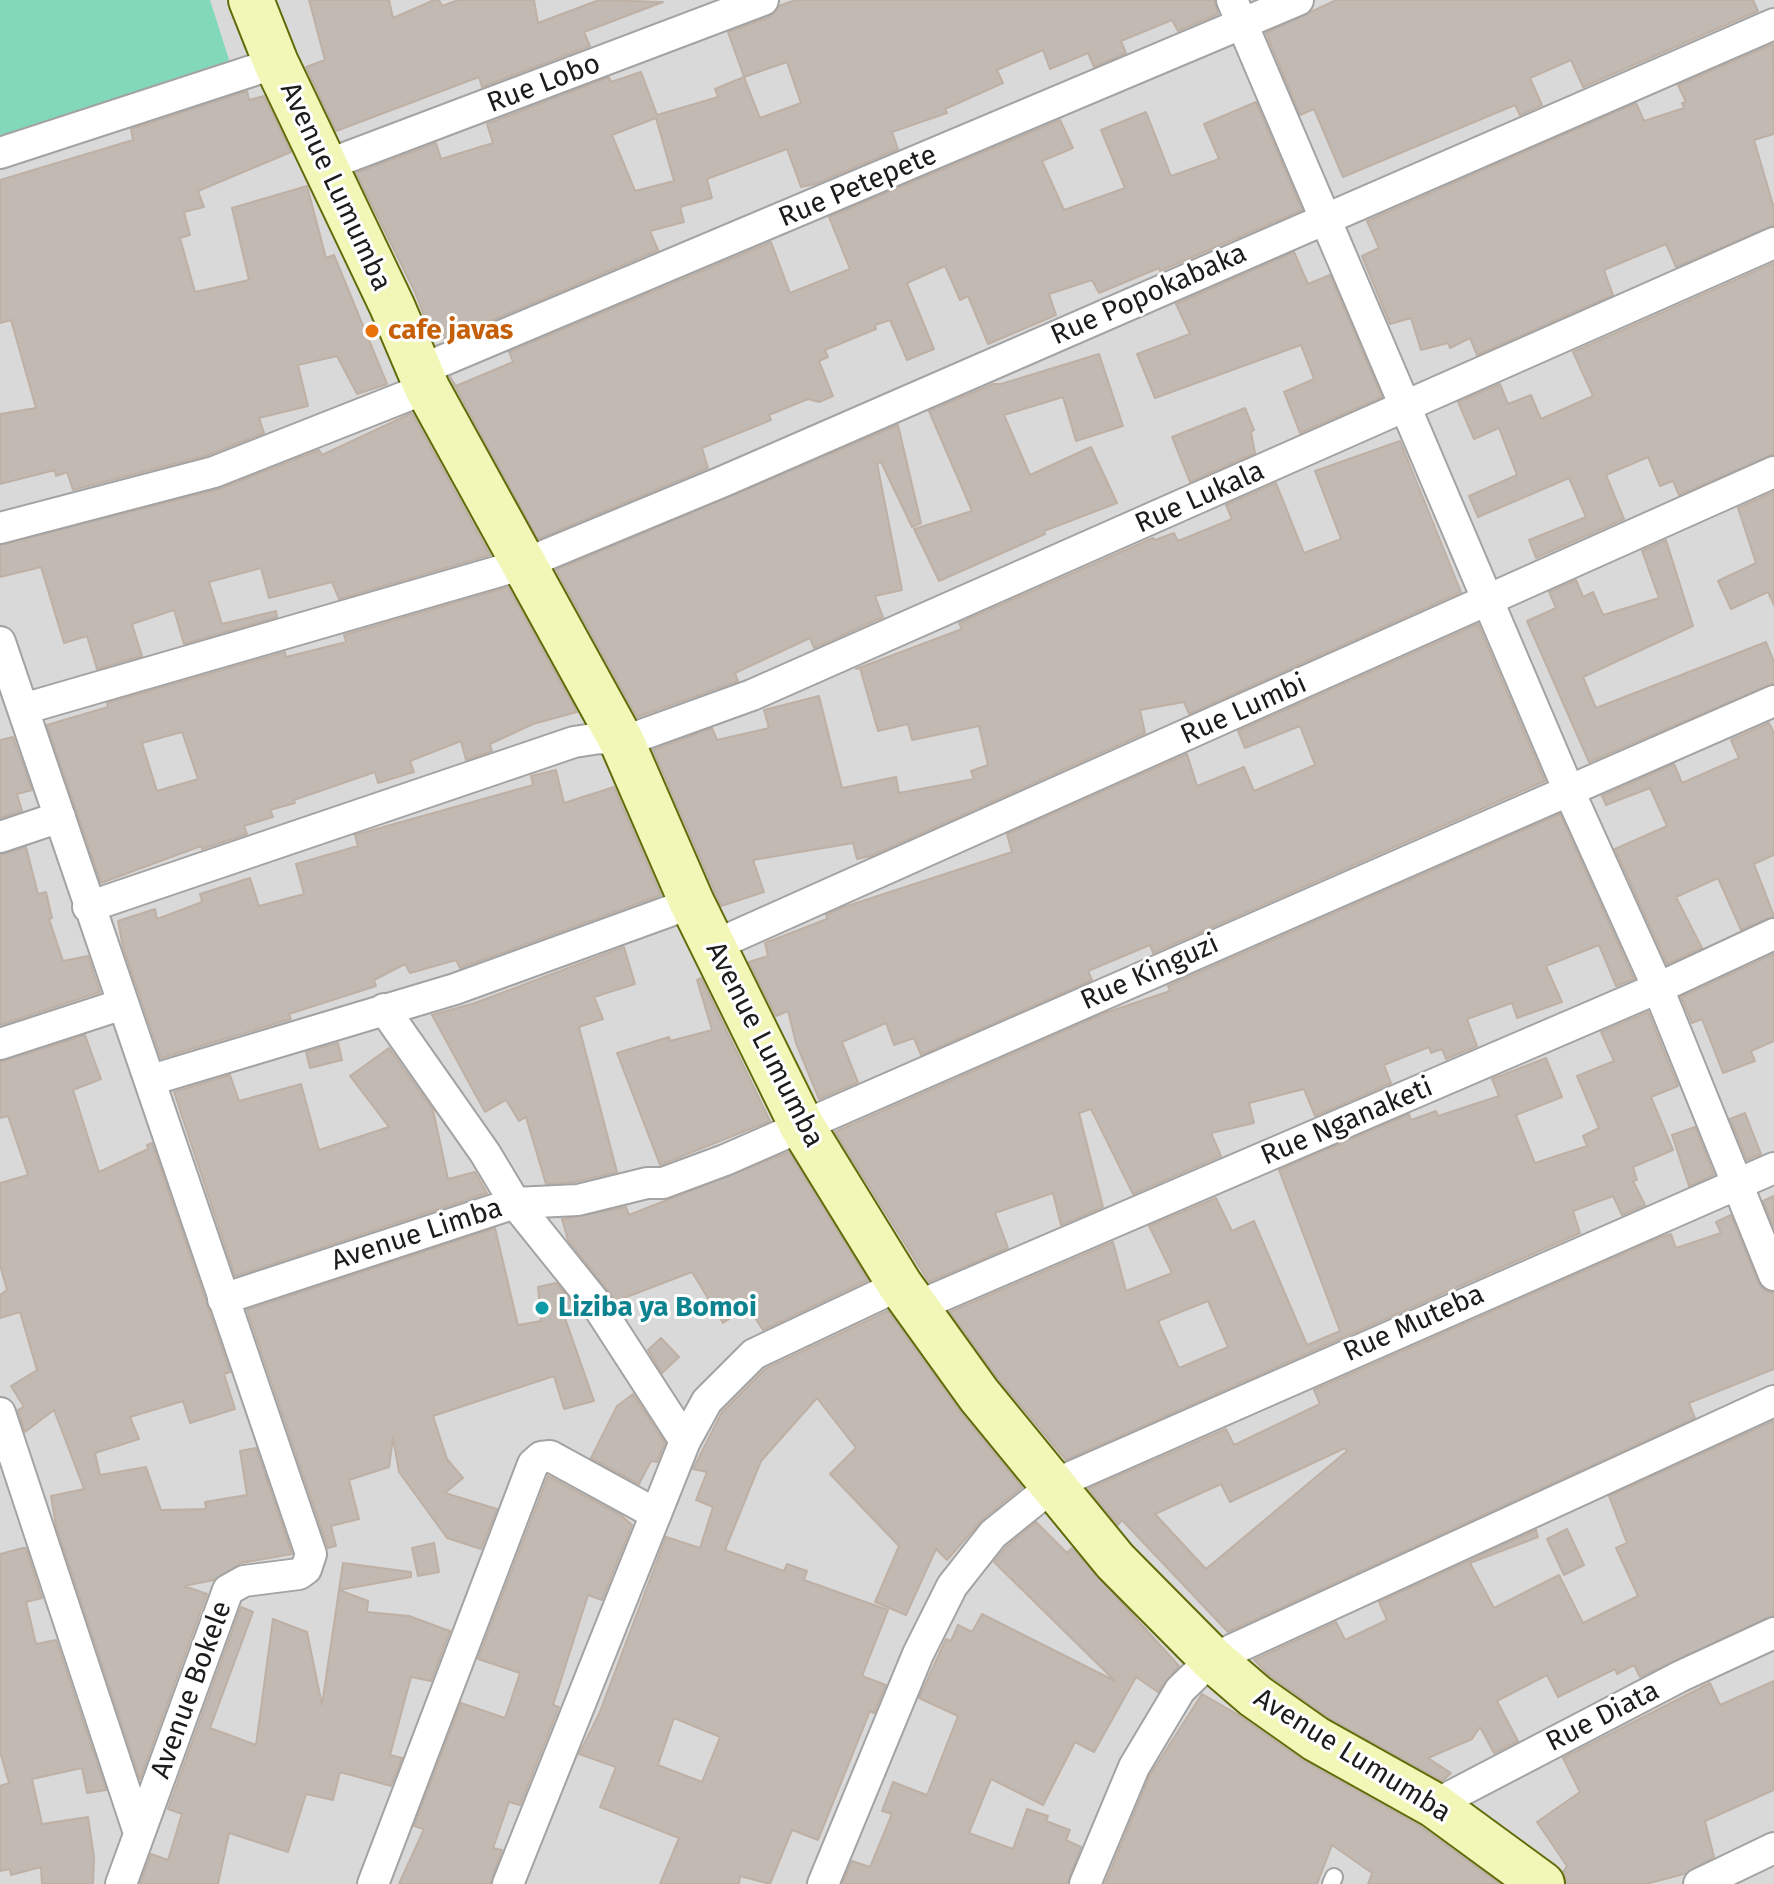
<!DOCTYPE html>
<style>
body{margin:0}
canvas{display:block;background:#ede9e2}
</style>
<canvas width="1774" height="1884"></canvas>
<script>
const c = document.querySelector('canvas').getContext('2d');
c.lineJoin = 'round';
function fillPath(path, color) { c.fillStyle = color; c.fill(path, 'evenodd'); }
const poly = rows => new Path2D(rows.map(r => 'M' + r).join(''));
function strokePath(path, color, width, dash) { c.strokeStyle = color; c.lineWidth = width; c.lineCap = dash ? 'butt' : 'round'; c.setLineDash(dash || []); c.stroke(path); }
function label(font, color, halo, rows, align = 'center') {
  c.font = font + ' "Fira Sans",sans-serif'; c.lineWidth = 6; c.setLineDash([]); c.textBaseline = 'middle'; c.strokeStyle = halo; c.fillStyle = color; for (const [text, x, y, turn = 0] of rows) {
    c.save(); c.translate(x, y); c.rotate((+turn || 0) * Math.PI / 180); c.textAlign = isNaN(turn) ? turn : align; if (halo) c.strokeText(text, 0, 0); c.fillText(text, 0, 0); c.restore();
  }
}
const residential = poly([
 [0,0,1774,0,1774,1884,0,1884]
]);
const pitch = poly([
 [0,0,210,0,232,69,0,142]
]);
const building = poly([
 [309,0,389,0,393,18,434,0,439,0,442,6,458,0,534,0,538,23,599,0,663,2,584,32,590,46,482,87,479,77,336,131,306,67,325,60,309,0],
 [795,0,1214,0,1218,14,1178,31,1172,20,1121,41,1126,53,1094,67,1088,53,1050,69,1043,50,997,70,1003,83,945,109,947,113,892,132,898,149,815,184,801,187,787,149,707,179,712,198,680,207,684,222,650,231,658,250,462,333,434,341,415,292,356,173,436,143,441,159,493,143,487,124,609,77,611,82,641,72,657,115,718,97,715,89,744,77,760,118,801,103,787,62,744,77,728,32,769,17,779,6,795,0],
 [656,118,674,181,635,191,612,135,656,118],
 [1336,0,1753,0,1758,11,1583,87,1571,60,1530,78,1542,105,1520,115,1515,105,1343,177,1314,109,1300,115,1266,33,1336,0],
 [1773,44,1774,134,1754,140,1774,208,1774,225,1676,267,1666,244,1604,270,1613,295,1477,355,1470,338,1450,348,1448,343,1421,350,1411,318,1390,324,1362,256,1379,248,1367,221,1636,103,1644,121,1684,108,1682,103,1686,102,1678,85,1773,44],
 [247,91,249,100,264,96,291,152,198,191,204,207,184,212,190,235,180,238,195,292,249,280,232,208,307,186,326,258,334,255,387,384,357,394,337,356,298,365,308,406,259,418,264,433,208,455,73,490,67,472,56,476,55,470,0,484,0,414,36,408,11,320,0,323,0,180,133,140,131,129,247,91],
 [1256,102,1302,210,1160,271,1159,268,1099,293,1092,280,1049,294,1056,315,988,344,968,296,960,300,945,266,907,283,934,349,907,360,890,320,875,325,876,329,825,350,828,357,819,361,833,396,819,402,808,399,769,415,771,420,702,448,708,468,538,539,450,377,456,386,513,362,509,352,771,242,790,293,850,269,829,217,1060,120,1073,148,1042,161,1064,210,1125,188,1101,130,1146,112,1171,176,1219,159,1204,124,1256,102],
 [1294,252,1308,284,1330,275,1382,397,1300,433,1284,392,1314,379,1301,345,1155,398,1137,354,1190,334,1176,304,1294,252],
 [1774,263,1774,454,1679,495,1673,481,1660,486,1648,457,1606,475,1624,519,1536,558,1529,540,1586,517,1569,478,1478,517,1469,496,1517,475,1499,428,1474,439,1458,402,1500,384,1508,404,1531,395,1541,419,1593,396,1573,352,1774,263],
 [1099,354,1123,426,1076,441,1063,397,1004,415,1030,475,1091,447,1117,503,1044,531,1045,534,939,581,914,529,972,511,929,411,993,384,1001,384,1099,354],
 [1245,408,1254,430,1251,432,1255,453,1190,482,1172,437,1245,408],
 [412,413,490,555,339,599,332,582,269,598,261,568,209,582,222,624,276,611,277,617,184,644,174,610,132,624,142,656,97,669,87,636,64,643,41,567,0,577,0,545,219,489,319,450,322,455,412,413],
 [898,425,921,523,912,527,881,462,877,463,902,590,875,596,883,617,814,648,810,638,735,673,738,681,637,717,556,570,898,425],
 [1400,441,1461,592,1189,714,1184,702,1140,710,1145,733,871,856,857,859,853,843,753,860,764,892,721,906,653,750,712,728,717,740,769,728,764,710,819,696,842,788,896,777,899,793,974,779,971,771,988,765,979,726,912,740,908,724,878,731,860,668,856,669,962,629,959,623,1153,538,1155,540,1174,533,1178,541,1232,519,1226,505,1276,483,1304,553,1341,539,1315,471,1400,441],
 [1774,492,1774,605,1768,592,1731,609,1718,581,1756,563,1738,508,1774,492],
 [1666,540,1693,626,1583,677,1596,708,1766,642,1774,662,1774,683,1589,762,1527,621,1556,608,1549,592,1576,580,1583,597,1593,592,1603,615,1659,598,1642,551,1666,540],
 [508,587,577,712,533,724,490,744,492,751,466,760,461,741,410,761,414,772,378,783,375,772,294,800,295,803,270,810,273,817,244,826,247,834,202,849,201,846,101,883,47,725,108,707,107,703,285,652,286,657,346,642,344,635,508,587],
 [182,732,198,779,157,791,142,743,182,732],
 [1478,624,1545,781,1153,953,1150,945,1088,971,1092,980,921,1055,914,1038,894,1045,886,1023,842,1042,858,1082,819,1099,796,1043,788,1011,776,1016,749,962,768,956,765,943,827,919,826,915,844,907,1012,852,1007,834,1187,754,1197,786,1244,767,1254,791,1315,765,1300,726,1245,748,1238,731,1478,624],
 [1769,723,1774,733,1774,855,1754,864,1774,916,1741,930,1718,878,1676,897,1702,948,1667,964,1615,849,1667,826,1650,788,1606,805,1602,796,1674,764,1682,783,1739,758,1731,740,1769,723],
 [13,737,32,790,17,794,22,811,0,818,0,740,13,737],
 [556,770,564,803,614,787,661,895,460,968,456,960,410,973,405,964,374,980,376,986,289,1014,291,1019,161,1058,123,947,118,921,155,909,157,919,202,902,200,894,250,878,259,906,304,894,296,864,358,846,355,835,533,785,531,776,556,770],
 [1560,814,1634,979,1616,986,1599,945,1546,966,1562,1002,1517,1018,1512,1003,1467,1019,1477,1046,1446,1059,1442,1049,1431,1053,1429,1047,1384,1065,1391,1083,1315,1116,1304,1089,1249,1103,1254,1123,1211,1133,1221,1156,1133,1194,1091,1109,1079,1113,1103,1207,1061,1225,1053,1193,995,1213,1008,1248,929,1282,835,1132,1105,1013,1170,991,1168,986,1560,814],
 [26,847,38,894,46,892,52,918,49,919,63,961,88,956,100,992,0,1025,0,855,26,847],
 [624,947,635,984,594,997,603,1019,579,1027,617,1172,575,1182,546,1184,526,1117,519,1121,506,1100,485,1112,432,1015,475,1003,624,947],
 [1774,954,1774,1041,1751,1051,1755,1061,1723,1073,1702,1019,1692,1023,1681,997,1774,954],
 [701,978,770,1121,660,1165,617,1053,669,1037,670,1041,712,1030,697,980,701,978],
 [1648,1012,1678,1086,1651,1097,1673,1150,1633,1167,1637,1180,1633,1181,1645,1205,1622,1215,1613,1196,1573,1211,1580,1233,1066,1460,999,1380,950,1312,1113,1242,1126,1291,1172,1273,1149,1226,1216,1198,1232,1231,1254,1221,1307,1345,1340,1331,1279,1170,1409,1114,1411,1120,1436,1111,1438,1116,1499,1096,1492,1079,1546,1058,1562,1097,1516,1115,1535,1163,1587,1146,1583,1136,1599,1128,1577,1076,1614,1061,1601,1032,1648,1012],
 [1208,1301,1228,1347,1179,1368,1158,1321,1208,1301],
 [85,1035,101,1079,73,1090,99,1172,148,1149,147,1145,152,1143,230,1372,224,1374,235,1409,190,1423,183,1401,130,1417,139,1439,95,1453,100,1475,146,1467,161,1510,206,1509,205,1502,247,1495,240,1451,256,1448,292,1554,241,1563,214,1580,184,1586,207,1594,140,1779,56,1526,51,1496,84,1489,54,1410,25,1432,18,1410,24,1407,11,1386,37,1370,20,1312,0,1318,0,1295,7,1290,0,1265,0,1183,28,1175,8,1116,0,1118,0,1062,85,1035],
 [338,1043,342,1060,310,1068,306,1052,338,1043],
 [389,1048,433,1110,448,1179,475,1172,487,1193,235,1276,174,1092,230,1075,239,1101,301,1084,319,1150,389,1127,350,1076,389,1048],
 [1745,1113,1761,1154,1747,1160,1730,1119,1745,1113],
 [1695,1127,1714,1175,1689,1186,1672,1135,1695,1127],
 [789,1152,868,1280,763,1330,748,1307,723,1323,692,1272,616,1301,568,1240,562,1219,626,1207,629,1215,789,1152],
 [1774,1196,1774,1227,1763,1201,1774,1196],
 [1731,1215,1758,1282,1764,1290,1774,1293,1774,1369,1689,1403,1695,1418,1228,1632,1122,1520,1118,1525,1088,1489,1226,1429,1234,1445,1320,1404,1314,1390,1661,1237,1671,1234,1676,1248,1721,1233,1716,1222,1731,1215],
 [1345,1448,1347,1451,1206,1569,1155,1514,1221,1484,1230,1502,1345,1448],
 [495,1228,518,1325,541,1321,538,1287,556,1283,581,1313,565,1318,594,1401,564,1409,554,1376,433,1416,447,1459,463,1478,445,1493,497,1509,481,1549,447,1538,399,1472,393,1438,389,1467,349,1480,359,1519,331,1526,336,1546,328,1548,247,1310,495,1228],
 [888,1311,959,1410,1022,1487,982,1520,947,1560,936,1549,906,1615,875,1602,899,1546,830,1474,856,1448,817,1398,761,1461,725,1550,784,1571,787,1564,807,1571,804,1580,888,1610,862,1676,886,1685,874,1713,870,1711,818,1840,792,1830,770,1884,740,1876,739,1884,660,1884,679,1838,600,1807,616,1767,579,1754,599,1714,666,1537,700,1548,713,1507,696,1500,707,1472,693,1469,722,1412,765,1369,888,1311],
 [674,1718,720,1737,702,1782,658,1765,674,1718],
 [661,1338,679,1357,662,1373,648,1350,661,1338],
 [633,1394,665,1443,657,1462,651,1461,639,1484,591,1458,617,1406,633,1394],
 [1774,1421,1774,1615,1640,1677,1634,1665,1617,1674,1615,1669,1558,1697,1547,1675,1497,1701,1518,1741,1494,1753,1480,1727,1472,1739,1428,1758,1451,1773,1442,1781,1329,1718,1270,1676,1254,1660,1336,1622,1345,1640,1387,1620,1379,1602,1536,1530,1538,1537,1470,1563,1494,1608,1559,1575,1583,1623,1638,1596,1616,1548,1627,1543,1609,1496,1774,1421],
 [548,1476,622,1516,632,1525,602,1600,588,1595,553,1705,559,1707,520,1805,509,1802,493,1848,502,1850,490,1884,399,1884,424,1829,414,1826,461,1703,505,1718,520,1673,478,1659,548,1476],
 [1036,1522,1067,1553,1072,1548,1179,1666,1158,1692,1136,1677,1094,1752,1075,1742,1043,1805,991,1779,969,1833,1013,1849,1027,1809,1048,1816,1046,1821,1070,1830,1066,1840,1081,1847,1067,1884,842,1884,852,1861,870,1867,892,1814,882,1811,893,1782,927,1795,958,1716,919,1698,946,1639,951,1641,958,1625,972,1632,982,1614,1115,1681,994,1562,1006,1547,1036,1522],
 [1567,1529,1584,1565,1564,1575,1547,1539,1567,1529],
 [434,1543,439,1572,418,1576,412,1548,434,1543],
 [23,1548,26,1548,42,1598,26,1602,36,1644,56,1640,106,1790,87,1793,82,1768,32,1779,42,1824,88,1817,94,1857,93,1884,42,1884,41,1867,11,1875,10,1869,0,1871,0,1786,9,1783,0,1752,0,1554,23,1548],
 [343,1563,411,1572,411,1577,339,1590,343,1563],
 [339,1590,368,1601,367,1612,409,1616,450,1631,431,1681,411,1677,390,1755,402,1758,391,1786,340,1772,333,1800,306,1794,288,1852,229,1833,218,1884,140,1884,151,1854,168,1860,182,1814,168,1809,241,1607,253,1612,210,1728,256,1745,273,1619,307,1632,322,1705,339,1590],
 [1774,1681,1774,1790,1705,1821,1714,1857,1684,1874,1646,1884,1567,1884,1563,1872,1567,1866,1537,1822,1580,1792,1563,1758,1710,1683,1720,1705,1774,1681],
 [1202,1694,1237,1714,1304,1761,1420,1826,1500,1884,1368,1884,1372,1873,1332,1845,1317,1884,1105,1884,1150,1775,1202,1694]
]);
const lane = poly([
 [1331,1884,1334,1877]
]);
const street = poly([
 [1232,0,1569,791,1658,988,1774,1275],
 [0,153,276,63],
 [324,166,763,0],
 [418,371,1298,0],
 [0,528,214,472,427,388],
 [0,642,311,1554,306,1569,299,1574,244,1581,228,1590,121,1884],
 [23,709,524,564,724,481,1774,24],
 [0,837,60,817],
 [88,907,574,742,600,738,622,742,752,695,1774,243],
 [713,946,1774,472],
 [384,1009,485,1153,515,1203,597,1305,685,1441],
 [0,1044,123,1004],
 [151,1080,455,989,692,903],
 [223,1299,515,1203,578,1200,647,1183,663,1183,725,1160,1774,701],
 [918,1306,1658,988,1774,934],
 [0,1413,139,1833],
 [1434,1805,1681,1676,1774,1633],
 [373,1884,533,1464,541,1457,550,1456,656,1514],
 [508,1884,685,1441,707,1401,754,1354,900,1285],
 [823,1884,918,1654,952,1586,993,1534,1055,1484,1774,1168],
 [1085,1884,1134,1767,1180,1690,1212,1659,1774,1401],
 [1699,1884,1774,1848]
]);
const secondary = poly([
 [251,0,276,63,392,306,427,388,622,742,692,903,802,1126,900,1285,979,1395,1115,1561,1212,1659,1255,1696,1316,1739,1434,1805,1542,1884]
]);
const markers = [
 [372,331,8,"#e8710a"],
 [542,1308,8,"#0f9aa8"]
];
const streetNames = [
 ["Rue Lobo",544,84,-21],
 ["Avenue Lumumba",335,187,65],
 ["Rue Petepete",858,187,-23],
 ["Rue Popokabaka",1149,295,-24],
 ["Rue Lukala",1200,498,-24],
 ["Rue Lumbi",1244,710,-24],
 ["Rue Kinguzi",1150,973,-24],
 ["Avenue Lumumba",764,1045,63],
 ["Rue Nganaketi",1347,1122,-23],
 ["Avenue Limba",417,1235,-18],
 ["Rue Muteba",1414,1324,-24],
 ["Avenue Bokele",192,1690,-70],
 ["Rue Diata",1603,1717,-27],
 ["Avenue Lumumba",1352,1756,32]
];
const foodNames = [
 ["cafe javas",388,331]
];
const cultureNames = [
 ["Liziba ya Bomoi",558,1308]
];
fillPath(residential, '#dad9d9');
fillPath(pitch, '#82d9b9');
fillPath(building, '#c1b9b2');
strokePath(building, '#beb0a5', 2);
strokePath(lane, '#a3a3a3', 20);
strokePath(street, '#a3a3a3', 34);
strokePath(secondary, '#606c09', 48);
strokePath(lane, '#fff', 16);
strokePath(street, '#fff', 30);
strokePath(secondary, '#f2f6b7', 44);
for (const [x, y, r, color] of markers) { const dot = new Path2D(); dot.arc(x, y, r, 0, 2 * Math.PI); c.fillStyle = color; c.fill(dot); strokePath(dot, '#fff', 3); }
label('28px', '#1c1c1c', '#fff', streetNames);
label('bold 28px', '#c56008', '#fff', foodNames, 'left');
label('bold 28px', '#0d838f', '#fff', cultureNames, 'left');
</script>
